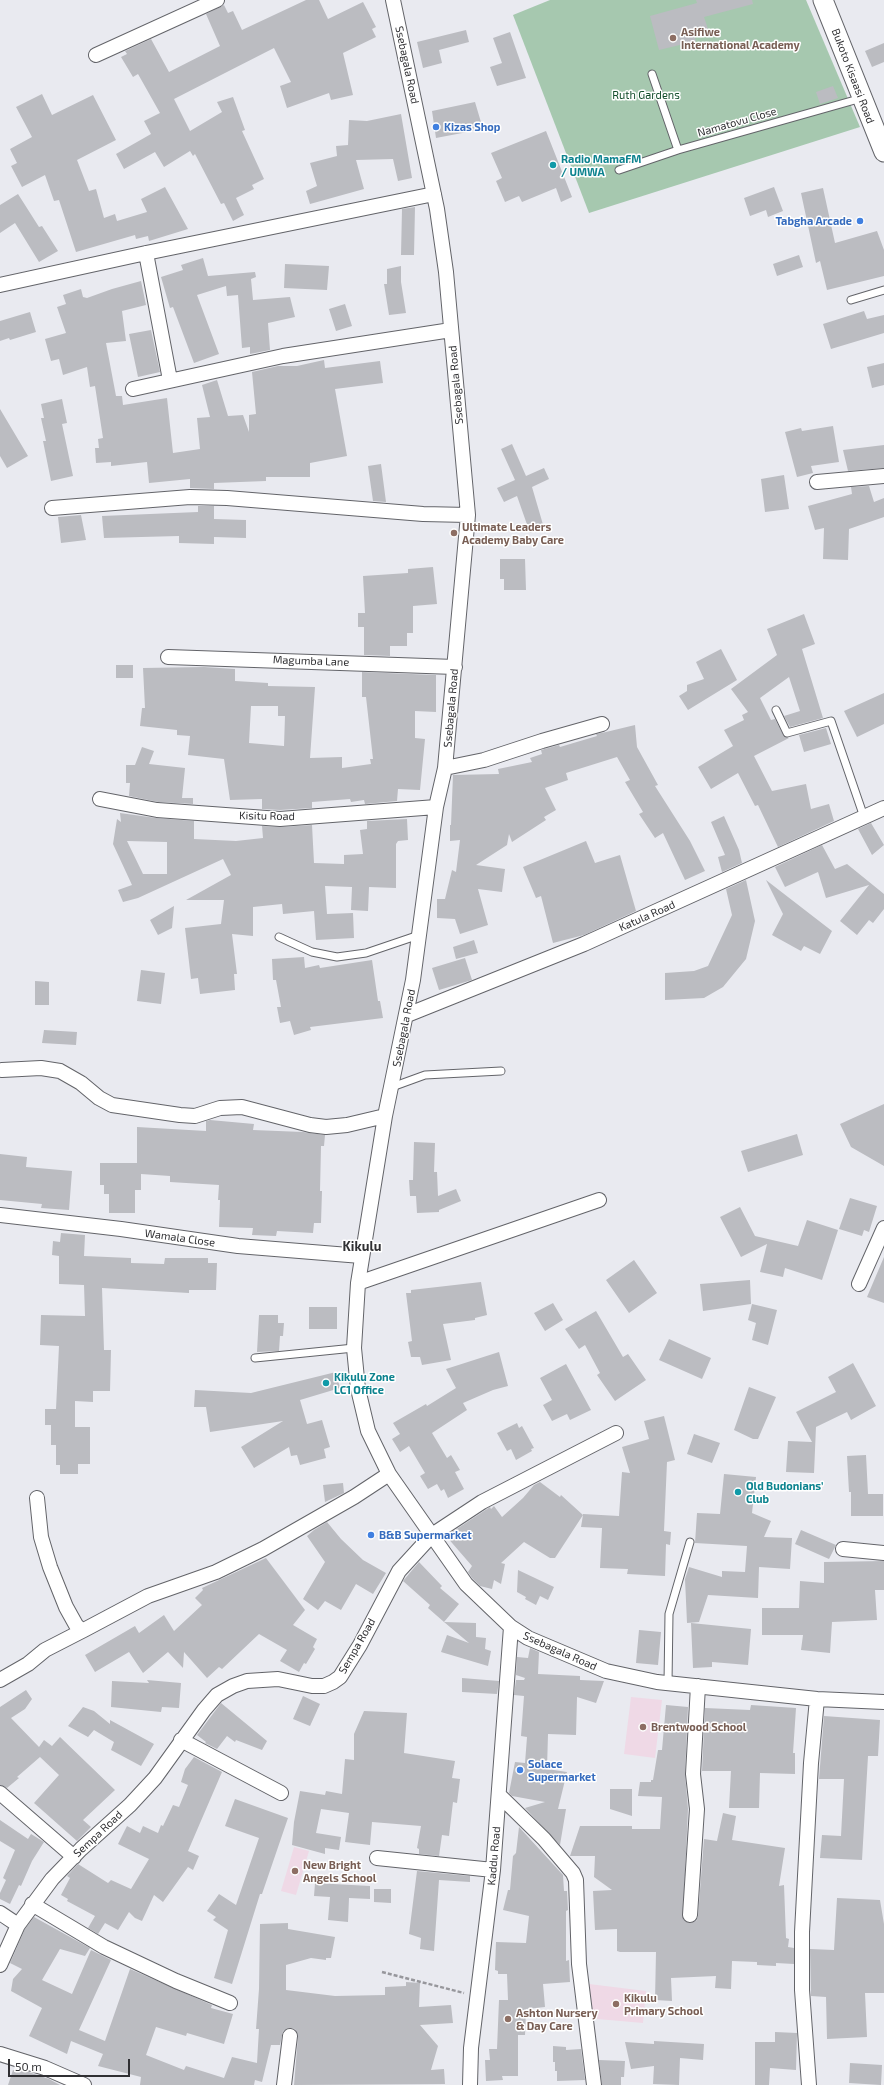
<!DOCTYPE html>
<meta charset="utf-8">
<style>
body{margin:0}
#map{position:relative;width:884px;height:2085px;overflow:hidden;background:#e9eaf0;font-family:"Exo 2",sans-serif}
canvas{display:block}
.scale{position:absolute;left:8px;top:2059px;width:122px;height:18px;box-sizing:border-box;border:2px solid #303033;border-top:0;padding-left:5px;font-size:12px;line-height:14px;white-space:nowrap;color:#303033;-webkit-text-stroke:3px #fff;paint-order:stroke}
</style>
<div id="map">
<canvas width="884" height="2085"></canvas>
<div class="scale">50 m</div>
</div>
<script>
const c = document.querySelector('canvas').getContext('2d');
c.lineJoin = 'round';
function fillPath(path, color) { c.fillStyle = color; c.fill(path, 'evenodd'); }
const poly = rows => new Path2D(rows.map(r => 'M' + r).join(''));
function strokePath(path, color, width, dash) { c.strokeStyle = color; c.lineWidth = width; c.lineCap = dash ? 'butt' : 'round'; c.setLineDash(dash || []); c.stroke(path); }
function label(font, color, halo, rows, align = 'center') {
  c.font = font + ' "Exo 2",sans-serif'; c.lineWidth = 3; c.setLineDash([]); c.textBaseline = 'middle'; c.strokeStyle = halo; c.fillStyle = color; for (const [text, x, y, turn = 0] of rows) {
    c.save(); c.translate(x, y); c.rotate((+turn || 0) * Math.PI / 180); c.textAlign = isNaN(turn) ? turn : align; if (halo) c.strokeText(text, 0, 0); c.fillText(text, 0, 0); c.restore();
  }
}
const education = poly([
 [631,1697,662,1700,655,1758,624,1754],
 [294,1847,309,1851,296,1895,281,1891],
 [589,1984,646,1991,643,2023,586,2018]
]);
const green = poly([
 [550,0,806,0,860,127,589,213,513,15]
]);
const building = poly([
 [306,0,319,0,328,19,363,2,376,27,372,29,376,37,343,53,353,95,331,100,329,93,287,108,280,86,291,82,274,48,174,99,190,131,222,112,217,102,233,97,245,130,242,131,264,179,252,185,254,189,236,198,244,215,233,221,224,203,221,204,195,154,193,156,190,151,164,167,155,152,124,169,116,154,151,134,144,121,160,113,138,74,133,77,121,57,127,54,125,51,151,39,169,72,220,46,206,14,224,5,228,13,233,11,242,30],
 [696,0,752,0,753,4,704,17,708,29,694,35,696,41,659,50,650,16,697,3],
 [466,30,469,42,439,50,442,63,423,68,417,42],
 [510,32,526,78,497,86,490,67,502,63,493,38],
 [884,43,884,62,872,67,865,51],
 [833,86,838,98,820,104,816,92],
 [42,94,52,115,93,95,116,140,77,160,89,191,96,189,104,218,115,214,117,221,147,212,141,199,165,187,188,229,149,241,148,236,136,239,135,235,76,252,59,200,54,201,45,175,22,187,11,166,17,163,10,149,32,137,16,107],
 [475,102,483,129,436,138,432,111],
 [401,114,412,178,398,181,393,159,356,160,364,189,310,204,306,191,317,186,310,163,337,156,336,146,348,145,349,120,367,121],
 [546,131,572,197,561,202,556,188,522,202,519,196,505,202,496,181,502,178,491,153],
 [774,187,783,211,768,217,766,210,750,216,744,198],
 [823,188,835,243,877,231,884,250,884,276,827,290,820,261,816,263,801,193],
 [18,194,39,227,42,226,58,251,39,262,15,223,0,233,0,205],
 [415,207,414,255,401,255,402,209],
 [799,255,803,267,777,276,773,264],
 [203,258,208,276,255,272,256,277,251,279,253,300,290,297,295,317,268,323,270,350,250,354,250,347,242,348,238,295,227,296,226,286,197,295,219,354,194,363,173,307,170,308,161,277,183,270,181,265],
 [285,264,329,266,327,290,284,288],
 [401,266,401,282,406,313,389,315,384,284,387,284,387,269],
 [141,281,146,305,122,311,126,341,106,343,116,396,122,396,123,405,167,398,173,453,200,449,197,418,210,417,202,385,217,380,228,416,243,415,249,432,249,415,256,414,252,372,278,366,297,366,324,360,325,368,380,361,383,383,335,389,347,456,310,463,310,477,266,477,266,481,214,483,214,489,190,488,190,479,149,483,147,462,111,466,111,462,96,463,95,448,99,448,98,439,103,438,95,386,90,387,87,367,63,375,59,359,51,361,45,339,66,333,57,307,66,304,63,295,81,289,83,297,87,298,112,289],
 [345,304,352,326,336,331,329,309],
 [864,311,867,319,884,315,884,333,831,349,823,324],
 [30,312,36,332,10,340,9,338,0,341,0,321],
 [151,330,160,372,138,377,129,334],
 [884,363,884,385,872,388,867,367],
 [62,399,67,423,62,424,73,476,51,481,43,441,46,441,41,418,44,418,41,404],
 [0,409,28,456,7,468,0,456],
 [833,426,839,462,811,466,813,473,797,477,785,432,801,428,802,431],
 [512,444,526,476,544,468,549,479,532,487,544,528,530,533,517,496,504,502,497,488,515,480,501,449],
 [884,445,884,468,848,471,843,450],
 [381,464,386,502,373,501,368,466],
 [784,475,789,509,765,512,761,479],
 [869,486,874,502,884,498,884,517,849,529,848,560,823,559,824,528,815,530,808,506,852,494,851,487],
 [198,506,214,506,214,519,246,520,246,538,214,537,214,544,179,543,179,536,104,538,102,516,198,512],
 [81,515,86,540,61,543,58,517],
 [500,559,525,559,526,590,504,590,504,579,500,579],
 [433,567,437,604,413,606,413,633,407,633,407,646,390,646,390,656,364,655,364,627,358,627,358,613,365,613,363,576,408,573,408,569],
 [804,614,815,644,802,649,823,718,790,727,784,716,800,711,789,677,760,698,771,720,775,719,783,735,789,738,754,756,772,791,806,784,811,809,829,804,834,821,778,847,758,805,755,806,738,773,711,789,698,767,733,746,724,730,744,720,742,715,748,712,731,689,777,655,767,629],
 [721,649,737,680,688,710,679,696,687,691,687,685,704,679,696,662],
 [116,665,133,665,133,678,116,678],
 [204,667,235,669,235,681,268,683,268,686,315,687,310,758,342,757,342,768,371,764,370,759,373,759,366,697,362,697,362,672,436,675,436,712,415,711,415,738,425,739,420,790,398,789,397,801,365,804,364,800,351,802,350,799,312,802,312,808,280,810,262,809,262,799,230,800,224,759,188,755,190,736,177,735,177,730,140,726,142,708,145,708,143,668],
 [251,706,278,706,278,716,285,716,284,746,249,743],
 [884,693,884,724,857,737,844,711],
 [635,725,637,747,658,785,655,786,690,841,705,871,685,880,663,833,655,838,639,814,643,812,625,782,630,780,617,757,566,773,568,780,545,788,556,810,544,817,546,820,512,842,509,834,507,845,476,865,505,869,502,892,478,889,488,925,460,934,455,919,437,918,437,899,445,899,452,870,456,872,460,840,450,841,450,825,451,825,453,775,499,774,498,769,532,762,530,758,542,754,541,750,559,745,560,747,597,736,596,734,606,732],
 [826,728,831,744,804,752,799,735],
 [142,747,154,751,149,764,185,768,182,798,193,798,193,804,158,802,129,796,130,783,126,783,126,765,135,765],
 [120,813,156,818,194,821,194,839,236,841,263,838,262,826,281,827,312,825,314,863,344,864,344,855,363,854,360,830,367,829,367,821,407,819,408,840,398,841,396,844,396,888,369,887,368,911,351,910,352,887,325,886,327,914,353,913,354,938,316,940,314,911,283,914,282,904,253,907,253,936,232,934,237,974,234,974,235,990,200,994,198,978,191,979,185,928,221,924,224,900,186,900,231,875,223,859,138,898,123,902,118,890,132,885,113,844,117,819,121,822],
 [127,841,167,842,167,874,143,874],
 [724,816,739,850,742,863,722,872,718,857,725,855,711,822],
 [871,823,884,845,872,855,858,829],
 [586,841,595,863,620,855,636,911,584,935,553,943,541,896,536,898,523,867],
 [822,845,835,869,847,864,884,894,884,909,873,923,869,920,857,935,840,921,869,885,826,898,818,872,785,887,775,867],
 [746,880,755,921,746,959,723,987,704,998,665,1000,665,973,694,971,708,966,732,915,726,889],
 [766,880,832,931,820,954,804,946,801,951,772,935,783,914],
 [174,906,172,928,158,935,150,920],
 [474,940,478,953,456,959,453,947],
 [304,957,305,968,319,965,320,968,372,960,378,1001,380,1001,383,1018,310,1027,311,1030,294,1035,290,1021,280,1023,277,1007,281,1007,276,980,273,980,272,959],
 [465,958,472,980,439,990,432,968],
 [141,970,165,973,161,1004,137,1001],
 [35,981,49,982,49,1005,35,1005],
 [44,1030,77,1032,76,1045,42,1043],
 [884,1104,884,1166,851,1147,840,1124],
 [210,1120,254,1124,253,1130,303,1132,325,1135,324,1146,321,1146,320,1191,322,1191,321,1223,314,1223,313,1233,277,1231,276,1236,252,1235,253,1228,219,1227,220,1200,218,1200,219,1185,170,1182,170,1176,141,1174,141,1190,135,1190,135,1213,109,1213,109,1194,104,1194,104,1185,100,1185,100,1163,137,1163,137,1127,206,1131,206,1121],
 [797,1134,803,1155,748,1172,741,1151],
 [414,1142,435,1143,434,1172,437,1172,438,1196,456,1189,461,1201,439,1210,439,1212,417,1213,416,1196,410,1196,409,1180,413,1180],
 [0,1154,27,1157,26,1167,72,1171,69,1210,41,1208,42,1204,0,1200],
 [850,1198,877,1206,869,1232,864,1230,862,1236,839,1229],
 [740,1207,755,1236,798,1246,807,1220,838,1230,822,1280,785,1268,783,1277,760,1272,767,1244,741,1257,720,1217],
 [61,1233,85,1235,84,1256,131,1258,131,1263,164,1264,165,1258,208,1258,208,1263,217,1263,216,1290,189,1290,189,1293,102,1288,104,1350,111,1350,110,1391,93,1391,93,1402,75,1401,75,1427,90,1427,90,1464,78,1464,78,1474,60,1474,60,1465,56,1465,56,1445,51,1445,51,1425,45,1425,45,1409,56,1409,59,1346,40,1345,41,1315,85,1316,84,1285,59,1284,59,1256,52,1255,53,1241,60,1242],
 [884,1257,884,1303,867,1297],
 [634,1260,657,1293,629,1313,606,1280],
 [750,1280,751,1304,703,1311,700,1284],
 [481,1282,487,1315,475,1318,475,1320,443,1324,451,1360,422,1365,420,1357,411,1357,408,1342,412,1341,406,1293,411,1293,411,1290],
 [553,1303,563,1320,545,1331,534,1313],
 [752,1304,777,1310,768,1345,752,1340,756,1323,748,1320],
 [309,1307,337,1307,337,1329,309,1329],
 [596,1311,623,1357,628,1354,646,1380,615,1401,597,1375,600,1373,585,1345,579,1349,565,1329],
 [259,1315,278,1315,278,1323,284,1323,283,1336,280,1336,279,1351,257,1352],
 [669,1339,711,1358,702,1379,659,1360],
 [499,1352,508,1386,493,1390,463,1403,467,1410,432,1433,447,1458,451,1455,460,1470,455,1472,464,1489,448,1498,444,1489,441,1491,437,1484,428,1489,420,1476,425,1473,409,1446,400,1452,392,1439,400,1434,393,1423,426,1404,427,1406,456,1388,446,1369],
 [853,1363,876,1406,851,1420,847,1412,816,1427,814,1473,786,1472,788,1441,812,1442,796,1412,836,1392,828,1377],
 [566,1364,591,1410,570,1420,567,1414,552,1421,543,1405,552,1400,540,1378],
 [336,1372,340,1388,300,1400,307,1424,322,1420,330,1447,324,1449,326,1458,300,1465,297,1455,291,1456,289,1447,254,1468,241,1447,283,1421,210,1432,206,1407,194,1407,195,1390,251,1393],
 [749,1387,776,1397,758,1439,753,1439,734,1430],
 [664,1416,675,1460,667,1462,664,1531,671,1532,670,1545,666,1544,665,1576,627,1574,628,1569,600,1568,602,1528,581,1527,583,1515,555,1558,550,1558,524,1542,501,1563,505,1564,501,1584,494,1580,492,1589,480,1586,472,1578,468,1572,472,1566,446,1536,490,1507,491,1509,494,1506,502,1517,523,1498,534,1485,540,1482,560,1497,561,1495,583,1515,583,1514,619,1516,622,1472,630,1473,622,1447,649,1439,644,1421],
 [517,1423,519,1428,522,1426,534,1448,531,1449,532,1451,516,1460,511,1449,507,1451,497,1433],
 [694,1434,720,1443,712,1463,687,1454],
 [866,1455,868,1494,883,1494,883,1516,851,1516,851,1492,849,1492,847,1456],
 [724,1474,756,1477,752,1513,771,1521,764,1537,792,1538,790,1569,759,1567,758,1598,708,1595,699,1622,687,1623,685,1579,689,1567,722,1577,722,1571,745,1572,747,1546,695,1543,697,1513,720,1514],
 [343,1483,344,1493,325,1502,323,1485],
 [327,1522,341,1539,363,1560,386,1573,373,1594,356,1584,341,1610,325,1601,318,1610,303,1599,325,1562,307,1536,314,1530],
 [801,1530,836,1545,829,1559,795,1544],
 [266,1558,305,1610,293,1625,317,1639,313,1647,315,1649,306,1664,304,1663,299,1672,280,1661,287,1650,259,1634,222,1669,219,1667,207,1678,184,1652,183,1668,168,1652,143,1673,129,1652,95,1672,85,1655,135,1626,139,1633,164,1615,174,1631,202,1605,195,1598,203,1590,202,1588],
 [884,1561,884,1590,875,1590,877,1620,832,1622,830,1653,801,1650,803,1635,762,1635,762,1608,799,1608,800,1581,824,1583,824,1562],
 [419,1562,442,1586,440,1588,459,1604,444,1622,428,1608,430,1605,403,1581],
 [518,1570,554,1587,548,1600,540,1596,536,1605,525,1599,526,1597,517,1592],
 [444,1622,476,1623,476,1637,486,1638,485,1649,491,1651,488,1666,441,1652,447,1635,469,1643],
 [691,1623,751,1629,748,1665,712,1662,712,1667,693,1668],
 [639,1630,661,1632,658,1665,636,1663],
 [530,1648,539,1652,538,1674,580,1676,580,1680,604,1681,596,1703,577,1697,576,1735,548,1734,547,1769,567,1772,558,1809,566,1809,560,1845,525,1808,545,1802,512,1796,509,1793,515,1762,525,1763,527,1737,521,1736,524,1696,514,1695,516,1680,524,1680,525,1678,516,1675,517,1657,528,1658],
 [462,1678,499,1681,497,1694,462,1692],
 [147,1680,181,1683,179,1708,162,1707,161,1712,111,1707,112,1681,149,1683],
 [26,1690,32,1699,25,1709,11,1718,39,1747,44,1740,52,1746,60,1737,115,1790,83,1820,91,1827,77,1841,34,1803,59,1775,40,1757,17,1777,19,1778,7,1788,0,1785,0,1707],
 [303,1696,320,1704,310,1726,293,1719],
 [221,1703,267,1741,262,1750,236,1740,235,1742,227,1736,217,1749,205,1743,206,1742,197,1735],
 [666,1705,688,1707,685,1774,688,1809,683,1919,690,1923,697,1920,698,1916,704,1839,717,1841,723,1813,736,1816,732,1840,785,1848,779,1886,784,1885,786,1938,789,1939,788,1947,794,1948,794,1964,776,1963,776,1966,757,1965,757,1962,732,1961,731,1989,715,1988,716,1976,671,1978,672,2001,655,2000,656,1952,620,1952,617,1951,617,1929,595,1930,593,1891,612,1890,594,1877,595,1856,570,1856,580,1826,632,1826,632,1829,660,1829,662,1797,638,1796,640,1782,651,1782,651,1780,653,1780,658,1750,662,1750],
 [751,1705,796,1708,793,1753,795,1753,795,1774,760,1773,759,1808,729,1808,731,1771,702,1771,705,1708,750,1710],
 [83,1707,94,1711,110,1724,110,1720,154,1744,141,1766,111,1750,114,1742,94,1730,88,1737,68,1726],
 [364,1711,407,1713,404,1753,455,1761,452,1778,460,1779,457,1803,453,1802,449,1836,442,1835,439,1856,419,1854,419,1849,417,1848,421,1826,372,1822,370,1845,345,1842,349,1813,321,1809,316,1833,341,1837,339,1850,325,1848,325,1854,292,1845,294,1822,300,1791,325,1795,326,1791,342,1794,345,1759,354,1760,354,1734],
 [824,1716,880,1720,878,1756,868,1756,862,1860,820,1858,822,1835,841,1836,844,1779,819,1779],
 [194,1757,222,1772,188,1851,199,1856,193,1870,188,1867,163,1902,154,1895,142,1921,135,1918,129,1912,118,1930,105,1923,98,1934,88,1928,95,1916,67,1901,68,1899,61,1895,70,1878,67,1876,78,1864,108,1883,111,1880,131,1889,149,1859,118,1844,127,1826,140,1833,143,1826,158,1833,161,1825,163,1826,173,1805,179,1807,188,1785,181,1782,185,1769],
 [610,1789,632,1789,632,1816,610,1809],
 [235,1799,288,1818,262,1894,260,1894,232,1984,214,1978,228,1930,213,1920,216,1917,207,1911,219,1894,236,1905,259,1838,225,1826],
 [0,1820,28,1839,31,1834,44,1842,32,1861,21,1886,19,1885,10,1904,0,1899,0,1893,6,1880,3,1878,15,1850,0,1841],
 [519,1827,563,1875,564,1891,567,1891,568,1910,566,1911,566,1961,569,1960,570,1982,543,1984,545,2007,526,2009,525,2035,518,2035,518,2076,502,2076,503,2080,486,2081,485,2060,490,2060,489,2049,497,2049,499,2000,508,2000,507,1974,498,1974,498,1971,495,1970,496,1942,526,1943,529,1916,503,1910,508,1890,510,1890,513,1856,516,1853],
 [417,1871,470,1876,470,1882,439,1880,434,1951,420,1949,421,1938,409,1934],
 [315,1883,370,1886,370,1899,349,1898,348,1922,328,1920,330,1897,314,1896],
 [374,1889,391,1889,391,1903,374,1902],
 [837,1898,880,1900,884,1924,884,1993,865,1993,867,2037,827,2039,826,1997,811,1996,810,1949,834,1950],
 [34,1917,90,1948,85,1956,60,1949,42,1980,72,1994,91,1950,111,1960,79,2030,105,2041,130,1969,212,2005,211,2008,233,2014,224,2044,187,2033,186,2036,156,2027,146,2055,184,2070,186,2066,224,2078,232,2057,257,2063,259,2029,256,2029,259,1989,260,1924,288,1923,288,1929,335,1937,331,1958,326,1958,326,1960,311,1958,286,1965,286,1990,335,1996,385,1995,385,1987,406,1986,406,1982,420,1983,419,2007,451,2005,453,2023,420,2025,438,2046,431,2070,444,2069,445,2084,294,2085,298,2037,295,2029,291,2028,283,2031,280,2045,271,2045,262,2082,255,2080,254,2085,140,2085,141,2077,98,2066,103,2054,71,2041,67,2054,29,2036,42,2008,11,1991,13,1979,22,1969,10,1963,25,1929],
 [775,2032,797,2033,796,2070,770,2068,769,2085,755,2085,755,2042,775,2042],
 [654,2041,704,2044,703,2060,680,2058,679,2085,653,2084,654,2066,631,2069,625,2042,654,2044],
 [553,2046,566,2047,566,2050,581,2049,585,2080,557,2081,557,2071,555,2071,555,2062,553,2062],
 [599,2060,625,2061,624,2077,621,2077,621,2085,602,2085],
 [850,2063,882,2065,881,2085,849,2083],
 [17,2068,49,2079,60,2085,8,2085,13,2070,16,2071]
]);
const path = poly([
 [382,1972,464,1993]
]);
const service = poly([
 [652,74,678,150],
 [619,170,678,150,862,98],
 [851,300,884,290],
 [776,710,787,733,831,721,864,817],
 [279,937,312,952,337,957,366,953,419,935],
 [392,1087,425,1075,501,1071],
 [255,1358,354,1348],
 [668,1683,669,1614,690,1542]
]);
const minor = poly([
 [393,0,437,209,446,272,468,515,445,768,436,807,413,980,385,1116,358,1283,354,1348,358,1389,368,1431,389,1474,466,1584,511,1627,528,1638,606,1671,657,1682,817,1699,884,1702],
 [96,55,217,0],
 [146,253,170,380],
 [0,285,146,253,434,194],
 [133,389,283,356,451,330],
 [817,482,884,476],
 [52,508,190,497,227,498,423,514,468,515],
 [168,657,455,667],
 [445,768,484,760,542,741,602,724],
 [100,799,157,810,280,819,436,807],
 [407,1015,584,944,884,808],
 [2,1070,41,1068,60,1071,81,1083,99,1098,112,1105,180,1115,195,1116,220,1108,242,1107,310,1125,326,1127,347,1125,385,1116],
 [0,1215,121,1229,238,1246,361,1256],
 [358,1283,599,1200],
 [859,1284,884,1228],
 [37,1498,41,1537,50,1567,66,1607,76,1625,82,1631,148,1596,216,1572,263,1549,354,1497,389,1474],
 [843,1549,884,1553],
 [0,1680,28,1664,45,1650,82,1631],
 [181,1740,281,1793],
 [0,1793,74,1857],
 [499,1795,544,1839,573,1873,576,1880,579,1964,594,2085],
 [377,1858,493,1870],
 [32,1904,104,1947,176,1981,230,2003],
 [0,1913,18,1925],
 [690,1915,697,1809,693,1774,698,1686],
 [0,1965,18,1925,52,1879,81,1849,130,1805,155,1778,204,1710,217,1695,233,1686,247,1681,278,1679,312,1686,324,1686,333,1682,340,1677,360,1645,399,1571,432,1535,482,1502,616,1433],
 [0,2054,45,2068,84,2085],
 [284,2085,290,2036],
 [470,2085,471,2048,493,1870,511,1627],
 [809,2085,802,1990,802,1932,811,1763,817,1699]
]);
const secondary = poly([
 [823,0,884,152]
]);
const markers = [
 [673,38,4,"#8d6e63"],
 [436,127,4,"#3f7fe0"],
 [553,165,4,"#0f9aa8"],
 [860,221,4,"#3f7fe0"],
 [454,533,4,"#8d6e63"],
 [326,1383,4,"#0f9aa8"],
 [738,1492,4,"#0f9aa8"],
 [371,1535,4,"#3f7fe0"],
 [643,1727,4,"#8d6e63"],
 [520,1770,4,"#3f7fe0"],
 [295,1871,4,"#8d6e63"],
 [616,2004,4,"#8d6e63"],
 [508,2019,4,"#8d6e63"]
];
const educationNames = [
 ["Asifiwe",681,32],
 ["International Academy",681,45],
 ["Ultimate Leaders",462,527],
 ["Academy Baby Care",462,540],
 ["Brentwood School",651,1727],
 ["New Bright",303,1865],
 ["Angels School",303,1878],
 ["Kikulu",624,1998],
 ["Primary School",624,2011],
 ["Ashton Nursery",516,2013],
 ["& Day Care",516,2026]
];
const streetNames = [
 ["Ssebagala Road",407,65,78],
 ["Bukoto Kisaasi Road",853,76,69],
 ["Namatovu Close",737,122,-16],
 ["Ssebagala Road",456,385,-95],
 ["Magumba Lane",311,661,2],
 ["Ssebagala Road",451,708,-85],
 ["Kisitu Road",267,816,1],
 ["Katula Road",647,916,-24],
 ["Ssebagala Road",404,1028,-79],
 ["Wamala Close",180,1238,8],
 ["Sempa Road",357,1646,-60],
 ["Ssebagala Road",560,1651,24],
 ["Sempa Road",98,1834,-43],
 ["Kaddu Road",494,1856,-85]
];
const parkNames = [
 ["Ruth Gardens",646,95]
];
const shopNames = [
 ["Kizas Shop",444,127],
 ["Tabgha Arcade",852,221,"right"],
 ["B&B Supermarket",379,1535],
 ["Solace",528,1764],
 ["Supermarket",528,1777]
];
const cultureNames = [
 ["Radio MamaFM",561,159],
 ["/ UMWA",561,172],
 ["Kikulu Zone",334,1377],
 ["LC1 Office",334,1390],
 ["Old Budonians’",746,1486],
 ["Club",746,1499]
];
const quarterNames = [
 ["Kikulu",362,1247]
];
fillPath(education, '#efd9e6');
fillPath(green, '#a6c8af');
fillPath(building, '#bbbcc1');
strokePath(service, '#636469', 9);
strokePath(minor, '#636469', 16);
strokePath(secondary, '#636469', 21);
strokePath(path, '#97979c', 2.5, [4, 2]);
strokePath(service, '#fff', 7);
strokePath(minor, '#fff', 14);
strokePath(secondary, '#fff', 19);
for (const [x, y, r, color] of markers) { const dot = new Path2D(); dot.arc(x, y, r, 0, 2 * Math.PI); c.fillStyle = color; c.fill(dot); strokePath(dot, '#fff', 1.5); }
label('bold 11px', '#785e54', '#fff', educationNames, 'left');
label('11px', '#303033', '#fff', streetNames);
label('11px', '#114c2a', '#fff', parkNames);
label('bold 11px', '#366cbe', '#fff', shopNames, 'left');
label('bold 11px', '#0d838f', '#fff', cultureNames, 'left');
label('bold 13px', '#303033', '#fff', quarterNames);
</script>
